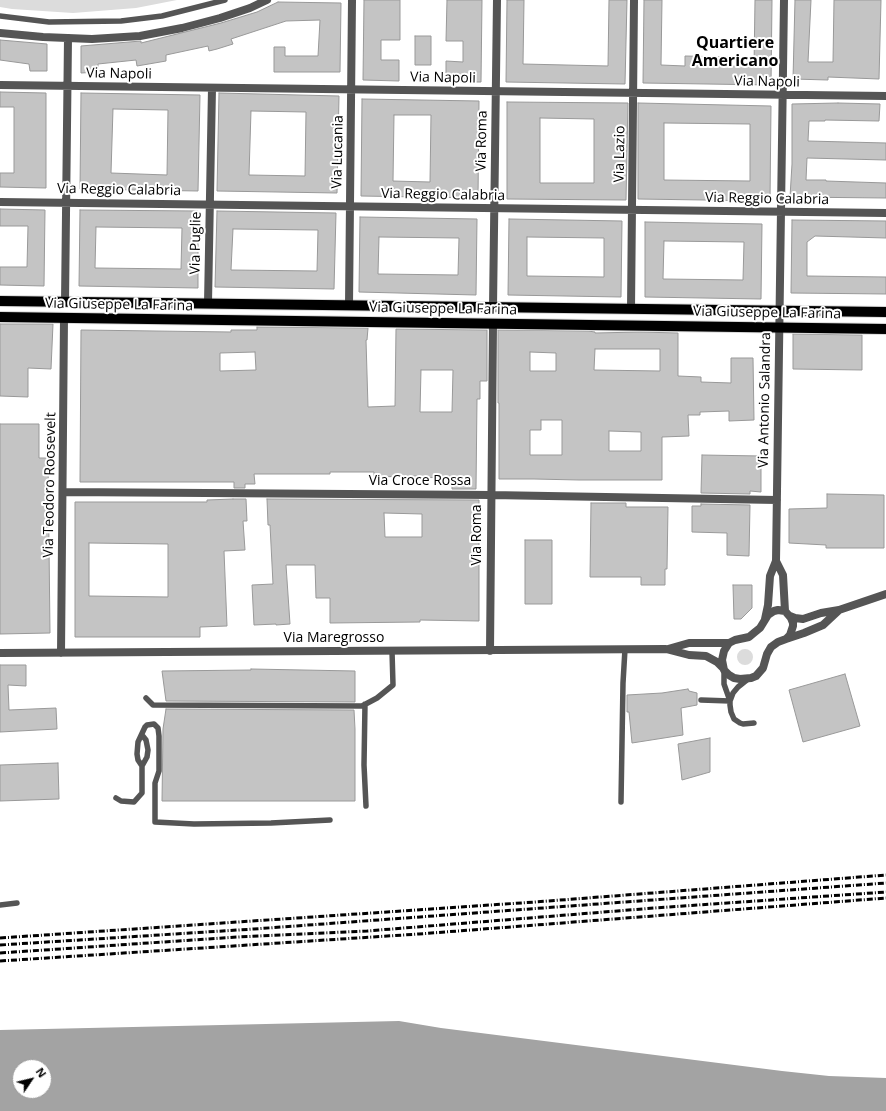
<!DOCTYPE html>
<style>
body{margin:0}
#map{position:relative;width:886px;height:1111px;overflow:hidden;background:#fff;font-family:"Open Sans",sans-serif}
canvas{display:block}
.north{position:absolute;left:12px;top:1059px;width:40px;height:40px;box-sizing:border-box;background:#fff;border:1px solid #999;border-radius:50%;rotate:55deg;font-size:11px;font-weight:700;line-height:16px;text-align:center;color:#000}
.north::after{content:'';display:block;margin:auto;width:14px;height:18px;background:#000;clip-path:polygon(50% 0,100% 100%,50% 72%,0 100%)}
</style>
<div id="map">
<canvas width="886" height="1111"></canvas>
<div class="north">N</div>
</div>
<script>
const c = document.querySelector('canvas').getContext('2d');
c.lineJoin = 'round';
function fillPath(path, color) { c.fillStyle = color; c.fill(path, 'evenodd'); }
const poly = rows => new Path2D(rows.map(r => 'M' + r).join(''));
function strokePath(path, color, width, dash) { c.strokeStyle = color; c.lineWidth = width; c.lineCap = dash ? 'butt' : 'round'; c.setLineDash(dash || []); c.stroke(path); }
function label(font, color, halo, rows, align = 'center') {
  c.font = font + ' "Open Sans",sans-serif'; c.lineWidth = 4; c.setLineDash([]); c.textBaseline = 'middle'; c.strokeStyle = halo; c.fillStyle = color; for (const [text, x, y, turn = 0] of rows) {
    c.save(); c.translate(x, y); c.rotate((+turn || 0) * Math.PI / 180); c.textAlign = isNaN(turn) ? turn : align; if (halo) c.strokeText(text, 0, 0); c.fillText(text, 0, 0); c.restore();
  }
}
const green = poly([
 [0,0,177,0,136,8,73,13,12,9,0,7],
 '737 657a8 8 0 1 1 16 0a8 8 0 1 1-16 0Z'
]);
const water = poly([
 [399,1021,441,1028,782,1071,829,1076,886,1078,886,1111,0,1111,0,1030],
 [20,1067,44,1067,44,1091,20,1091]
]);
const building = poly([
 [364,0,400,0,400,40,381,40,381,60,399,60,399,81,363,80,364,0],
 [447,0,482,0,481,82,446,82,446,61,463,62,463,41,446,41,447,0],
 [507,0,524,0,523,64,608,66,609,0,627,0,625,84,506,82,507,0],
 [644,0,662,0,661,65,685,66,685,56,730,57,730,66,754,67,755,0,772,0,771,85,643,83,644,0],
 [795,0,811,0,808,62,833,62,834,0,881,0,879,79,828,77,828,80,793,79,795,0],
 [278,2,341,3,340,72,274,72,274,47,285,47,285,56,318,56,320,20,286,21,231,39,233,44,217,49,209,51,208,46,166,55,166,61,137,66,136,60,98,64,98,72,81,73,81,46,141,41,141,43,221,23,257,12,278,2],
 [415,36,431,36,431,65,415,65,415,36],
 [0,40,47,44,47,71,30,71,29,64,0,60,0,40],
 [0,92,46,93,46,188,0,187,0,173,14,173,14,107,0,107,0,92],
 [81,93,200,95,198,191,80,189,81,93],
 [113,109,168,110,167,175,111,173,113,109],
 [219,93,339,96,337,193,217,191,219,93],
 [251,111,306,112,305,176,249,175,251,111],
 [362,99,479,101,478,198,361,196,362,99],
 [394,115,431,115,430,182,393,181,394,115],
 [507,102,628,103,626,200,507,199,507,102],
 [540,118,594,119,594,183,540,183,540,118],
 [638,103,771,106,770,201,638,199,638,103],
 [664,123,750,124,750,181,664,180,664,123],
 [838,103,880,104,879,121,825,120,825,121,809,121,808,141,886,143,886,160,807,158,806,180,826,180,826,181,886,183,886,198,790,197,792,164,792,104,838,103],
 [0,209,45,210,44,286,0,285,0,267,27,267,28,226,0,226,0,209],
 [80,210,198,211,198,288,79,286,80,210],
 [96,227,182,228,181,269,95,268,96,227],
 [217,211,336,213,334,289,215,287,217,211],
 [233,229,318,230,317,271,231,270,233,229],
 [360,217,477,219,476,295,359,292,360,217],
 [379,237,459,238,458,275,378,274,379,237],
 [509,219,622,221,621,297,508,295,509,219],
 [527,237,604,238,604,277,527,276,527,237],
 [792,220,886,221,886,238,815,236,807,242,807,276,886,277,886,294,791,293,792,220],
 [645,222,762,224,761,299,645,297,645,222],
 [664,241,744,242,743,280,663,279,664,241],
 [0,324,53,324,51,369,28,368,28,397,0,396,0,324],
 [257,327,368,328,367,340,366,340,368,407,395,406,396,329,487,330,487,381,480,381,480,399,477,399,476,489,452,489,452,477,417,478,417,476,374,477,374,472,330,472,330,474,254,474,255,484,245,484,245,488,234,488,234,482,80,482,81,330,231,332,231,330,257,330,257,327],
 [255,352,256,370,220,371,220,353,255,352],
 [421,370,453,370,452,412,420,412,421,370],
 [498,330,588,331,595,332,595,333,640,332,678,333,678,376,701,377,701,382,731,383,731,358,753,358,754,420,729,421,729,411,700,412,700,415,688,415,689,436,662,437,662,480,579,480,534,479,499,479,499,403,498,403,498,330],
 [595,349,660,349,660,371,594,370,595,349],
 [530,352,556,353,556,371,530,371,530,352],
 [541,420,562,420,562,455,530,455,530,430,541,430,541,420],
 [609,431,641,432,641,451,609,451,609,431],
 [793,334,862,335,862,370,793,369,793,334],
 [0,424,39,424,39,458,48,458,50,633,0,634,0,424],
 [702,455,761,456,761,492,750,491,750,494,701,493,702,455],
 [827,494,884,495,884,548,826,548,826,545,789,543,789,509,827,508,827,494],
 [233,499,246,499,247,521,243,521,245,550,224,551,227,626,200,627,200,637,75,637,75,502,207,502,207,500,233,499],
 [89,543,168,544,168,597,89,596,89,543],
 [267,499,479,500,479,621,420,620,420,622,330,623,330,598,316,598,315,565,286,565,290,624,276,625,276,624,254,625,252,585,273,584,270,525,268,525,267,499],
 [384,513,422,514,422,537,385,537,384,513],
 [591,503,626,503,626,507,668,507,667,569,665,569,665,585,641,585,641,577,590,577,591,503],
 [701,504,750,505,749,556,727,555,727,533,692,532,692,506,701,506,701,504],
 [525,540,552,540,552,604,525,604,525,540],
 [733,585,752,585,752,608,741,619,734,619,733,585],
 [0,665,26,665,26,686,8,685,9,710,56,708,57,729,0,732,0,665],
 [251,669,355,671,355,702,166,701,162,671,251,670,251,669],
 [845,674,860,726,803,742,789,690,845,674],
 [688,689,689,691,697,693,697,705,681,708,683,735,632,743,629,712,627,712,627,695,662,693,688,689],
 [166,709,354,710,355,729,355,801,162,801,163,729,166,709],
 [710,738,710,772,682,780,678,744,710,738],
 [58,763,59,799,0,801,0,765,58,763]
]);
const service = poly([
 [0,16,49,22,121,21,162,16,225,0],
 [748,679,738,687,733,693,730,701,730,705,731,712,734,719,740,723,743,724,754,723],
 [146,698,153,705,362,706,377,698,393,685,392,651],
 [701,700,730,701,724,684,724,670],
 [365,704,364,765,366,806],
 [142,735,146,740,148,750,147,757,142,766],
 [116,798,121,801,134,802,142,793,142,766,138,760,137,754,138,742,145,727,147,725,154,724,158,728,159,736,159,771,155,783,155,822,194,824,271,823,330,820],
 [621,802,623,683,625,649],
 [0,905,17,903]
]);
const minor = poly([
 [0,33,43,37,92,39,140,36,182,28,220,18,250,8,267,0],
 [0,85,886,96],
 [0,202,886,213],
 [65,302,68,38],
 [208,303,212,88],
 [349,305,352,0],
 [493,307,497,0],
 [631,309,634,0],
 [63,492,491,495,777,500],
 [776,561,783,575,785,611],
 [778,610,785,611,791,618,793,623,793,626,790,635,786,639,778,642,771,647,767,654,763,668,756,676,751,678,740,679,734,678,729,675,724,670,722,660,724,651,729,643,735,640,749,637,755,632,760,628,768,615,774,611,778,610],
 [790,616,795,618,803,619,821,613,839,610,886,594],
 [765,619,768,605,770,576,776,561,784,0],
 [786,639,804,633,823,625,838,611],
 [668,649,689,643,729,643],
 [490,651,493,324],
 [0,653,666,649,689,655,706,656,717,662,723,668],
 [61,653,64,318]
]);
const primary = poly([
 [0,301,886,312],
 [0,317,886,329]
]);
const rail = poly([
 [0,938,535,902,886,875],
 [0,945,254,929,886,883],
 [0,953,237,937,367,931,654,908,886,892],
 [0,961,419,934,886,898]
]);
const streetNames = [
 ["Via Napoli",119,74,1],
 ["Via Napoli",443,78,1],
 ["Via Napoli",767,82,1],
 ["Via Roma",482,141,-89],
 ["Via Lucania",338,152,-89],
 ["Via Lazio",620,154,-89],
 ["Via Reggio Calabria",119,190,1],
 ["Via Reggio Calabria",443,195,1],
 ["Via Reggio Calabria",767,199,1],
 ["Via Puglie",196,243,-89],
 ["Via Giuseppe La Farina",119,305,1],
 ["Via Giuseppe La Farina",443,309,1],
 ["Via Giuseppe La Farina",767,313,1],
 ["Via Antonio Salandra",765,400,-89],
 ["Via Croce Rossa",420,481],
 ["Via Teodoro Roosevelt",50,485,-89],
 ["Via Roma",477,535,-90],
 ["Via Maregrosso",334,638]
];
const quarterNames = [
 ["Quartiere",735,43],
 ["Americano",735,61]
];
fillPath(green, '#dcdcdc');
fillPath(water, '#a3a3a3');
fillPath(building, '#c4c4c4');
strokePath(building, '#999', 1);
strokePath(primary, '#dbdbdb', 12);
strokePath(service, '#555', 5.5);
strokePath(minor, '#555', 8);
strokePath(primary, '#000', 10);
strokePath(rail, '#000', 3, [6, 2, 1, 2]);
label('14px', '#000', '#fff', streetNames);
label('bold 16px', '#000', '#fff', quarterNames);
</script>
